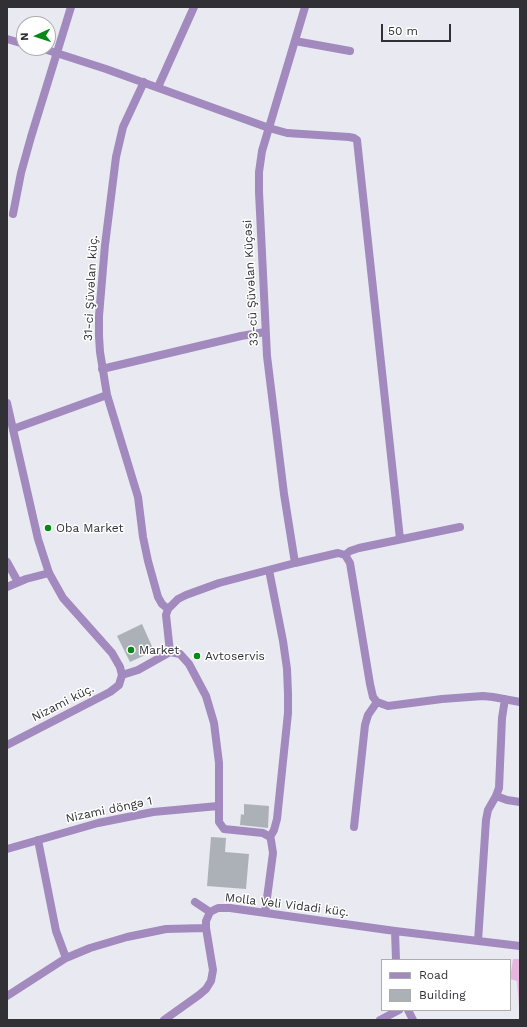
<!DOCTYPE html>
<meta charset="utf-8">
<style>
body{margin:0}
#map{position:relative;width:527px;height:1027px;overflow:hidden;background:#e8e9f1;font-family:"Work Sans",sans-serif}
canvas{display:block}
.frame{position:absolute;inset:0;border:8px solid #313135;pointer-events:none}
.legend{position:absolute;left:381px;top:959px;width:130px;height:52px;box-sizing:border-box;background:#fff;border:1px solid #adadae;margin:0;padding:5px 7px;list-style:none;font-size:12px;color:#313135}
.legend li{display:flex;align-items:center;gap:8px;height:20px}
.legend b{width:20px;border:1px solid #adadae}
.north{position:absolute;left:16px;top:16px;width:40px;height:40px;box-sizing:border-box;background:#fff;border:1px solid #adadae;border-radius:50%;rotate:267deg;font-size:11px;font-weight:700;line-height:16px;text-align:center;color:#313135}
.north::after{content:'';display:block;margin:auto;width:14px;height:18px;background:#038a16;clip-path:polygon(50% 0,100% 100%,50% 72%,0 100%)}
.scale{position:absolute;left:381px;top:24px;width:70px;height:18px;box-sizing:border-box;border:2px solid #313135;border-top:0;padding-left:5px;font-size:12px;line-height:14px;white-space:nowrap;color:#313135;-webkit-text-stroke:3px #fff;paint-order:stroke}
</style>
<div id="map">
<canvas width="527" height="1027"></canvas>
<div class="frame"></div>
<ul class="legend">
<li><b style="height:5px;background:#a289be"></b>Road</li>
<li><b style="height:11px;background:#acb1b8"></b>Building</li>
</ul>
<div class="north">N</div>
<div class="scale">50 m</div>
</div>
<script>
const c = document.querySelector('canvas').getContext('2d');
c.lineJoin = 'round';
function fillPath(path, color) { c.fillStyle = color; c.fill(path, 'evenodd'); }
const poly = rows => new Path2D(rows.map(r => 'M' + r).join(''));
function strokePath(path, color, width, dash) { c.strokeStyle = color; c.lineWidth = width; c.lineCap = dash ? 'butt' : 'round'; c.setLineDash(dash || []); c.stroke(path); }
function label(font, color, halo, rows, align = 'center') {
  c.font = font + ' "Work Sans",sans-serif'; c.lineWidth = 3; c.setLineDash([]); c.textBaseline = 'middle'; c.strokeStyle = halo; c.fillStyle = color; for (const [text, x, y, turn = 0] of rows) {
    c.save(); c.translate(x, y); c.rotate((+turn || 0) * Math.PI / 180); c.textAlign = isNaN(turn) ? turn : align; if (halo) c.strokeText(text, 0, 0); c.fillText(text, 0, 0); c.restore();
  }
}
const green = poly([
 [513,959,520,959,520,1020,517,981,510,979]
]);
const building = poly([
 [142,624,154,651,130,662,117,636],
 [244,804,269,806,268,828,240,825,241,814,244,815],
 [211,837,226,838,225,852,249,854,246,889,207,886]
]);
const minor = poly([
 [7,39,24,44],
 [295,41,350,51],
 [41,48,106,69,269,128,287,133,349,137,354,138,357,140,400,539],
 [144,82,123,127,116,157,105,245,99,316,99,336,100,352,107,395,138,497,143,537,148,561,158,597,162,604,168,609],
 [158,87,194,7],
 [13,214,21,173,31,137,71,7],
 [102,369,241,336,265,332],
 [13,429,107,395],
 [345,555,350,551,359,548,460,527],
 [7,562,18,582],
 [295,563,284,494,267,356,259,192,259,172,262,151,305,7],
 [269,570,283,641,287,669,288,694,288,713,277,819,274,830,270,837],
 [7,587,26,579,49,573],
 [170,652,166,615,168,609,178,599,186,595,219,583,295,563,338,553,345,555,350,563,370,684,373,697,377,702,388,706,442,699,483,696,493,697,520,702],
 [122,675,138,670,170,652,180,654,189,664,206,696,214,723,219,763,219,822,224,829,263,833,270,837,271,840,273,853,265,913],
 [496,796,507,800,520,802],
 [354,827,365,725,368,715,377,702],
 [38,840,56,931,66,958],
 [7,849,98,823,153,812,218,806],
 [195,902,210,912],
 [395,931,396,960],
 [478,941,486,820,488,810,496,796,499,788,502,718,505,699],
 [7,996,66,958,90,948,127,937,166,929,206,928],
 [408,1010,413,1020],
 [164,1020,199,995,206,989,211,981,213,970,206,928,206,921,210,912,218,908,230,908,395,931,520,946],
 [380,1020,399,1010]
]);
const tertiary = poly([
 [7,403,38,539,49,573,63,598,112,653,120,667,122,675,119,685,110,692,7,745]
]);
const markers = [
 [48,528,4,"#038a16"],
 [131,650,4,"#038a16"],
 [197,656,4,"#038a16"]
];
const streetNames = [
 ["33-cü Şüvəlan Küçəsi",251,283,-93],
 ["31-ci Şüvəlan küç.",91,288,-87],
 ["Nizami küç.",63,703,-27],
 ["Nizami döngə 1",109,810,-12],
 ["Molla Vəli Vidadi küç.",287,905,7]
];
const poiNames = [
 ["Oba Market",56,528],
 ["Market",139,650],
 ["Avtoservis",205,656]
];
fillPath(green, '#e8b5de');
fillPath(building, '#acb1b8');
strokePath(minor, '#a289be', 8);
strokePath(tertiary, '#a289be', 8);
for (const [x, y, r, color] of markers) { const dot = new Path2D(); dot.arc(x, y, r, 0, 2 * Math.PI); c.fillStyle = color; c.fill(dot); strokePath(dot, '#fff', 1.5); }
label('12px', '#313135', '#fff', streetNames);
label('12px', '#313135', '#fff', poiNames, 'left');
</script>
